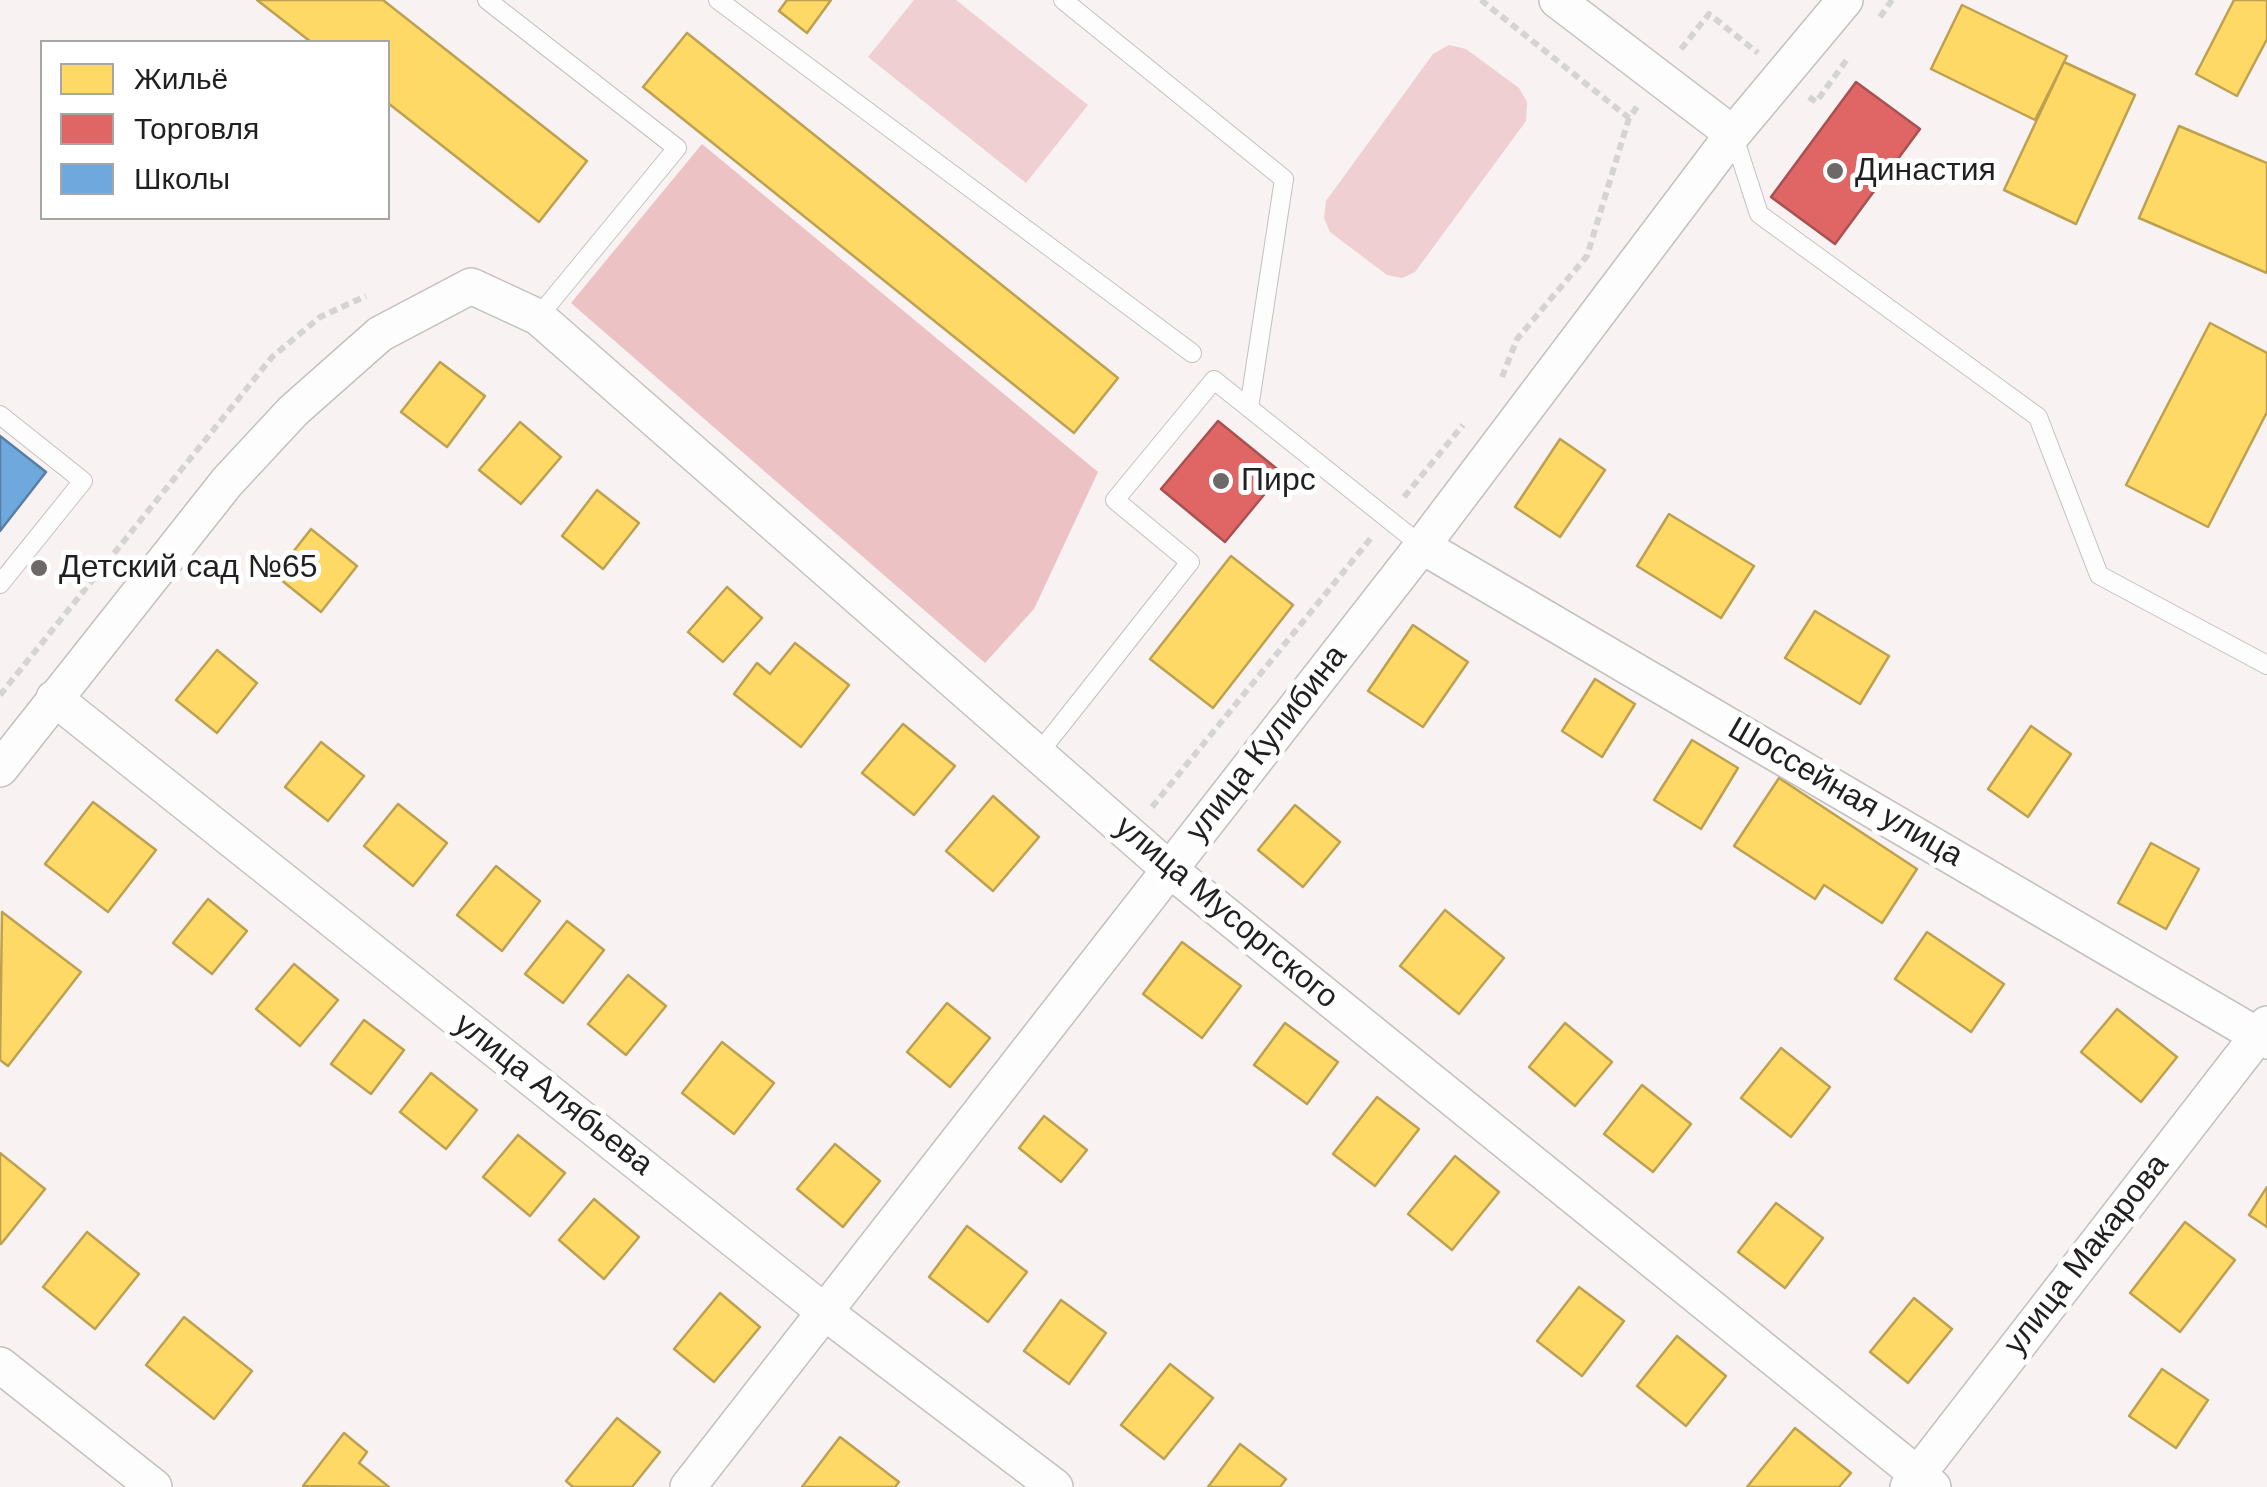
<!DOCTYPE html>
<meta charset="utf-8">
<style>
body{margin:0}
#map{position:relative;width:2267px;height:1487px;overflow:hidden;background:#f8f2f2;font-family:Helvetica,sans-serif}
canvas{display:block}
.legend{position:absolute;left:40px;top:40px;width:350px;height:180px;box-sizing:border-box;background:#fff;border:2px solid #a7a5a5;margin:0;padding:12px 18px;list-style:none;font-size:30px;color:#221f1f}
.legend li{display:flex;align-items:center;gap:20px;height:50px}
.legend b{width:50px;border:2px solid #a7a5a5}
</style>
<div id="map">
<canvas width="2267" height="1487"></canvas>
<ul class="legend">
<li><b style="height:28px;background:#ffd966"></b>Жильё</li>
<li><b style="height:28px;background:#e06666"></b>Торговля</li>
<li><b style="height:28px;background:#6fa8dc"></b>Школы</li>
</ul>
</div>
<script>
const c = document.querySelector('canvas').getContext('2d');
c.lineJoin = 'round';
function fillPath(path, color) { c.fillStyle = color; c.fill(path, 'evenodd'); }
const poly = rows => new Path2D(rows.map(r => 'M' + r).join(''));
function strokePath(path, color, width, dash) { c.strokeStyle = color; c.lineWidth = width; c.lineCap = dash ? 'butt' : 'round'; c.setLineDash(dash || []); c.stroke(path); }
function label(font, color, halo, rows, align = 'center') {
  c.font = font + ' Helvetica,sans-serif'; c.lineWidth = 10; c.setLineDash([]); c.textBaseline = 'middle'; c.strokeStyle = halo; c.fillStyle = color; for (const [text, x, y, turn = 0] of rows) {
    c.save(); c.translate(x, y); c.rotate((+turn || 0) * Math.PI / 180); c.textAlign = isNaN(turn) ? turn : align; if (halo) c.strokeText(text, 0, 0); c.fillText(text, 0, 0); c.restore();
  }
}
const green = poly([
 [914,0,956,0,1088,105,1026,183,868,57],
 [1449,45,1466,49,1519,88,1527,102,1526,121,1415,272,1402,278,1387,275,1330,232,1324,218,1326,201,1433,54]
]);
const forest = poly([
 [702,144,1098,472,1034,609,985,663,571,303]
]);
const homes = poly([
 [257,0,383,0,587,161,539,222,388,103,388,42,311,42,257,0],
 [787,0,831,0,807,33,779,11,787,0],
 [2234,0,2267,0,2267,39,2237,96,2196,74,2234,0],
 [1962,5,2067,56,2035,120,1931,69,1962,5],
 [687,33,1118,378,1074,433,643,87,687,33],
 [2064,62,2135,95,2076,224,2004,190,2064,62],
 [2179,126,2267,163,2267,273,2139,218,2179,126],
 [2210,323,2267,353,2267,412,2208,527,2126,485,2210,323],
 [440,362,485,396,447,447,401,412,440,362],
 [520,422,561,457,521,504,479,470,520,422],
 [1560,439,1605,470,1560,537,1515,507,1560,439],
 [597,490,639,523,603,569,562,536,597,490],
 [1669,514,1754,566,1721,618,1637,566,1669,514],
 [311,529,357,566,321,612,275,575,311,529],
 [1231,556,1293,605,1213,708,1150,659,1231,556],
 [727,587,762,618,723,662,688,632,727,587],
 [1815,611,1889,656,1860,704,1785,658,1815,611],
 [1413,625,1468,662,1423,727,1368,691,1413,625],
 [795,643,849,685,801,747,734,694,757,663,770,674,795,643],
 [217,650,257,683,217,733,176,700,217,650],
 [1595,679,1635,704,1602,757,1562,731,1595,679],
 [903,724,955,766,914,815,862,773,903,724],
 [2031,726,2071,754,2028,817,1988,789,2031,726],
 [1692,740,1738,768,1701,829,1654,800,1692,740],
 [321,742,364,776,328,821,285,787,321,742],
 [1779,778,1917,869,1882,923,1824,885,1815,899,1734,846,1779,778],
 [993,796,1039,837,993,891,946,851,993,796],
 [93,802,156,850,108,912,45,864,93,802],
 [398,804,447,843,413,886,364,846,398,804],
 [1295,805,1340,842,1303,887,1258,850,1295,805],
 [2151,843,2199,869,2166,929,2118,903,2151,843],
 [496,866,540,901,502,951,457,915,496,866],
 [208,899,247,931,212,974,173,943,208,899],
 [1445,910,1504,958,1459,1014,1400,966,1445,910],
 [2,912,81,972,8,1066,0,1060,2,912],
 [567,921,604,950,563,1003,525,974,567,921],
 [1927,932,2004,984,1971,1032,1895,979,1927,932],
 [1182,942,1241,986,1202,1038,1143,994,1182,942],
 [294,964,338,1000,300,1046,256,1009,294,964],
 [628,975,666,1006,626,1055,588,1024,628,975],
 [947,1003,990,1038,950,1087,907,1052,947,1003],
 [2117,1009,2177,1057,2141,1102,2081,1052,2117,1009],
 [364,1020,404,1050,371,1094,331,1064,364,1020],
 [1285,1023,1338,1062,1307,1104,1254,1065,1285,1023],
 [1565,1023,1612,1062,1575,1106,1529,1067,1565,1023],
 [722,1042,774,1083,734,1134,682,1093,722,1042],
 [1781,1048,1830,1087,1791,1137,1741,1098,1781,1048],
 [431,1073,477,1110,446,1149,400,1112,431,1073],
 [1642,1085,1691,1124,1653,1172,1604,1134,1642,1085],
 [1377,1097,1419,1129,1375,1186,1333,1154,1377,1097],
 [1044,1116,1087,1150,1061,1182,1019,1148,1044,1116],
 [518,1135,565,1173,530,1216,483,1177,518,1135],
 [835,1144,880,1181,843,1227,797,1189,835,1144],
 [0,1153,45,1189,1,1244,0,1243,0,1153],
 [1455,1156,1499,1192,1452,1250,1408,1214,1455,1156],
 [2267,1187,2267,1227,2249,1215,2267,1187],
 [594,1199,639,1237,604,1279,559,1240,594,1199],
 [1776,1203,1823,1238,1785,1288,1738,1252,1776,1203],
 [2185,1222,2235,1260,2180,1332,2130,1293,2185,1222],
 [967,1226,1027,1272,988,1322,929,1277,967,1226],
 [87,1232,139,1274,95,1329,43,1287,87,1232],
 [1579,1287,1624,1321,1582,1376,1537,1341,1579,1287],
 [720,1293,760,1327,714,1382,674,1349,720,1293],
 [1914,1298,1952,1329,1908,1383,1870,1352,1914,1298],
 [1061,1300,1106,1333,1069,1384,1024,1351,1061,1300],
 [184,1317,252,1371,214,1419,146,1365,184,1317],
 [1677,1336,1726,1376,1686,1426,1637,1386,1677,1336],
 [1170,1364,1213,1398,1164,1459,1121,1425,1170,1364],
 [2162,1369,2208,1400,2176,1448,2129,1416,2162,1369],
 [617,1418,660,1452,632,1487,573,1487,566,1481,617,1418],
 [1795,1428,1851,1473,1839,1487,1747,1487,1795,1428],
 [344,1433,367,1452,359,1463,389,1487,303,1486,344,1433],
 [840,1437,899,1482,895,1487,802,1487,840,1437],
 [1240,1444,1286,1479,1280,1487,1208,1487,1240,1444]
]);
const shops = poly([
 [1856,82,1920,129,1835,244,1771,197,1856,82],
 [1218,421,1282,473,1225,542,1161,489,1218,421]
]);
const schools = poly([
 [0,436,46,472,0,531,0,436]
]);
const path = poly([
 [1481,0,1629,118,1637,107],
 [1880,17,1892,0],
 [1681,49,1709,14,1758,53],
 [1809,97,1816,102,1848,58],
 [1502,377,1517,339,1587,256,1629,118],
 [1404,497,1463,425],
 [0,695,272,357,320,317,366,296],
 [1152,807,1371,538]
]);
const lane = poly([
 [487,0,677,148,538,317],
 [718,0,1192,353],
 [1063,0,1284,179,1249,408],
 [1733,134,1759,214,2038,417,2099,575,2267,665],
 [0,415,83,481,0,584],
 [1038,754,1190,562,1115,500,1214,380,1422,546]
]);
const street = poly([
 [1557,0,1733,134],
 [1422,546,2267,1041],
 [54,698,826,1313,1055,1487],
 [0,769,227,482,293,411,380,334,471,286,538,317,1169,869,1933,1487],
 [0,1365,154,1487],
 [688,1487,1422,546,1733,134,1845,0],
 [1908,1487,2267,1024]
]);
const markers = [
 [1835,171,10,"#6d6969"],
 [1221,481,10,"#6d6969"],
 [39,568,10,"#6d6969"]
];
const poiNames = [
 ["Династия",1855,171],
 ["Пирс",1241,481],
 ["Детский сад №65",59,568]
];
const streetNames = [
 ["улица Кулибина",1267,744,-52],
 ["Шоссейная улица",1845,793,30],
 ["улица Мусоргского",1226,913,40],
 ["улица Алябьева",553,1095,38],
 ["улица Макарова",2087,1255,-52]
];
fillPath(green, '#efcfd1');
fillPath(forest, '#ecc2c5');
fillPath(homes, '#ffd966');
strokePath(homes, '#bda151', 2.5);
fillPath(shops, '#e06666');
strokePath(shops, '#a75151', 2.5);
fillPath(schools, '#6fa8dc');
strokePath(schools, '#587fa3', 2.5);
strokePath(lane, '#c4c0c0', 20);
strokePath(street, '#c4c0c0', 38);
strokePath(path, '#d6d3d3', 6, [8, 5]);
strokePath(lane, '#fefdfd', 18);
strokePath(street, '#fefdfd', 35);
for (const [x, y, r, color] of markers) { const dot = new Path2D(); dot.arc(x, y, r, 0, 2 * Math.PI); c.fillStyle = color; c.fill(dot); strokePath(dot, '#fff', 4); }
label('32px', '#221f1f', '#fff', poiNames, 'left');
label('32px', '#221f1f', '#fff', streetNames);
</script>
